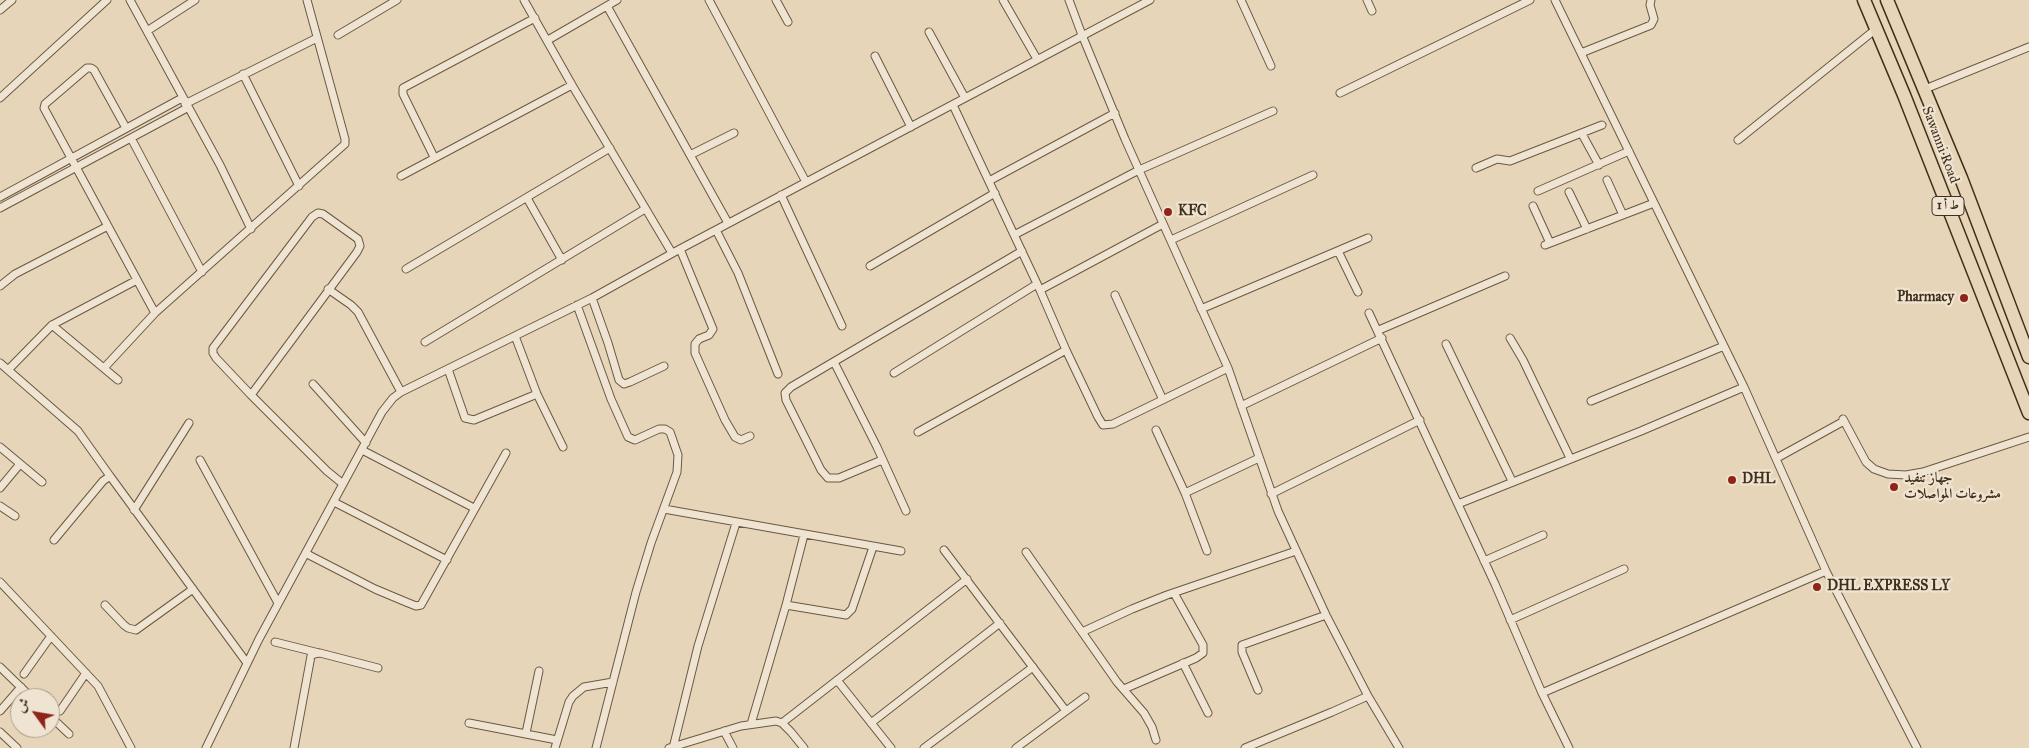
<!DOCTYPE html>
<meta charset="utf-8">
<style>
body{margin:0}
#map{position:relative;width:2029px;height:748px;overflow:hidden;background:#e7d5ba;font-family:"IM FELL Great Primer",Amiri,serif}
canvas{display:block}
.north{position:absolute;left:10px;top:688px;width:50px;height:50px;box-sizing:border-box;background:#efe4d2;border:1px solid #a99c88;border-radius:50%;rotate:302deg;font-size:14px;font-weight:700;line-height:20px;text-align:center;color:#402f19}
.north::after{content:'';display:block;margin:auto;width:18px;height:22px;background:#8f2418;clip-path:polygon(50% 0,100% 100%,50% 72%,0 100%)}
</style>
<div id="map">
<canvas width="2029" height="748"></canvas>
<div class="north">ش</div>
</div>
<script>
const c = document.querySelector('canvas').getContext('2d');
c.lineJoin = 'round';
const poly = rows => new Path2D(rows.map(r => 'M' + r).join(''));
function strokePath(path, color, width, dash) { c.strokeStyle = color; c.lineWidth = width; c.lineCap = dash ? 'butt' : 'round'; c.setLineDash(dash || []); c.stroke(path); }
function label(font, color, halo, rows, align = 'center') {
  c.font = font + ' "IM FELL Great Primer",Amiri,serif'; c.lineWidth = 4.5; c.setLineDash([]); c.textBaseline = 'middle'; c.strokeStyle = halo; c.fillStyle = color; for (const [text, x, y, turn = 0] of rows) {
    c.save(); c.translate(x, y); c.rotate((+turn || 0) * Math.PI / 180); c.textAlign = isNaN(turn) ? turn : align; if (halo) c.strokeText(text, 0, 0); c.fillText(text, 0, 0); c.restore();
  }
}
const street = poly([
 [130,0,220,165,251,229],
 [524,0,572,85,672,253],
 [709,0,806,182],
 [776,0,788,22],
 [1003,0,1037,59],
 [1069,0,1082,35,1125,139,1228,368,1278,511,1326,615,1368,696,1399,748],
 [1241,0,1271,66],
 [1367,0,1372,11],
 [1555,0,1744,387,1826,571,1917,748],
 [607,6,728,223],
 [0,10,12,0],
 [147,31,195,0],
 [929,32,965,98],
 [338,35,397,0],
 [548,40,617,0],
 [1581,53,1651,25,1654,19,1650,5,1651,0],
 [875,56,911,127],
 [243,74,299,186],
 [1925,89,2029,47],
 [1340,93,1530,0],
 [0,98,107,0],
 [185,104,317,38],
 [953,105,1040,290,1066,350,1098,417,1103,425,1113,424,1228,368],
 [126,128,94,70,91,68,87,68,45,104,44,108,155,313],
 [1582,134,1599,165],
 [131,138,202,272],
 [1738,140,1876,29],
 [690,155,734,133],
 [434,157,403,94,403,88,535,18],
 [1476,168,1497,159,1510,161,1602,125],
 [401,176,572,85],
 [1607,180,1623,215],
 [989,181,1115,113],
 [1538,191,1629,151],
 [1569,192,1587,229],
 [781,195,842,326],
 [0,197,182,98],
 [527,198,562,260],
 [1533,206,1550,243],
 [0,208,187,108],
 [716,230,738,273,778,374],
 [1014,235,1139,170,1273,111],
 [1171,240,1313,175],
 [1545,245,1654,203],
 [680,249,713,329,709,335,699,339,695,344,695,353,725,420,735,437,741,440,750,436],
 [1338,251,1358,292],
 [870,266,995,193],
 [406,269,610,148],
 [0,286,15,274,108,226],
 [328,289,351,305,358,312,401,392],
 [1040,290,1163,224],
 [1115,295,1163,400],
 [592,298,608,343,619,380,624,384,630,382,664,366],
 [577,305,611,399,628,437,635,440,659,429,665,429,670,432,678,455,677,472,651,543,636,592,596,748],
 [1201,309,1368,238],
 [1369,313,1495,584,1542,693,1569,748],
 [52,325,118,380],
 [1379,330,1505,276],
 [515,336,537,394,563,447],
 [1510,338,1523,360,1570,458],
 [425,342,645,209],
 [1446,344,1512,481],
 [834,362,877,447,906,511],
 [0,363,78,431,110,476],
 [104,368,155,313,345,144,345,139,307,0],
 [448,369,465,418,474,420,537,394],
 [8,370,52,325,137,280],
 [894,373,1037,284],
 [313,384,366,443],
 [251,395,357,252,360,246,358,239,323,214,318,213,312,217,213,348,213,353,216,358,251,395,327,471,343,484],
 [1591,401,1724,346],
 [1241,406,1382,338],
 [1843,419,1866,462,1874,469,1888,474,1906,475,1923,472,2029,437],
 [1156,430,1185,493,1207,551],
 [918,432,1066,350],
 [0,447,42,482],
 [362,450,474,508],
 [1777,458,1844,421],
 [200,460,278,603],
 [882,460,839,478,828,478,821,470,786,400,785,393,791,387,1022,251],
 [0,488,20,464],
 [1185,493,1259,458],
 [1271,494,1420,420],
 [334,502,447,560],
 [1458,504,1641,431,1744,387],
 [0,506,15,516],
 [664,509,901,551],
 [134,510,189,423],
 [54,540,103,481,110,476,247,663],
 [944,550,1066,711],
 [1026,552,1117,682,1144,713,1152,727,1156,740],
 [307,554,375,589,406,602,416,606,421,605,506,453],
 [1484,561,1543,535],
 [0,582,98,686,131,748],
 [105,605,124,625,128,628,136,630,193,589],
 [786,605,846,615,852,609,873,547],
 [1510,620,1624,569],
 [1082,632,1132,609,1167,595,1296,551],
 [275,642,319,653],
 [1183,663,1208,713],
 [0,667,32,698],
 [24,674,51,636],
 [837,680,891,748],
 [1124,689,1196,658,1203,653,1203,645,1174,593],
 [1258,690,1242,652,1242,645,1326,615],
 [1542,693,1826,571],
 [0,711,21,687],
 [60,711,86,673],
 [50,716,69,734],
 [469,723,557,740],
 [782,723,967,579],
 [871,723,1000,623],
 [751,724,786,605,804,535],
 [724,731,733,748],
 [0,732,17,748],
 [526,733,539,671],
 [206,748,259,639,382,412,393,398,401,392,592,298,680,249,1150,0],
 [294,748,311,656,314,654,320,653,378,668],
 [555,748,569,702,573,696,584,687,613,682],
 [669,748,741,726,776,721,782,723,791,732,804,748],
 [673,748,698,646,736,523],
 [924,748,1033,667],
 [1016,748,1085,697],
 [1245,748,1332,712,1368,696]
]);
const highway = poly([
 [1864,0,1904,95,2029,413],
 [1887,0,1961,178,2029,357]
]);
const markers = [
 [1168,212,5,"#8f2418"],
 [1964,298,5,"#8f2418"],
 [1732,480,5,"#8f2418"],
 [1894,487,5,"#8f2418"],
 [1817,587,5,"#8f2418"]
];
const shields = [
 [1948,206,32]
];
const shieldNames = [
 ["ط أ 1",1948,206]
];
const streetNames = [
 ["Sawanni Road",1940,145,69]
];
const poiNames = [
 ["KFC",1178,212],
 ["Pharmacy",1954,298,"right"],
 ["جهاز تنفيد",1904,479],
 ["مشروعات المواصلات",1904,495],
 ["DHL",1742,480],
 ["DHL EXPRESS LY",1827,587]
];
strokePath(street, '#6a5841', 9);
strokePath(highway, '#402f19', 15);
strokePath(street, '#efe4d2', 7);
strokePath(highway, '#e7d5ba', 12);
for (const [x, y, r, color] of markers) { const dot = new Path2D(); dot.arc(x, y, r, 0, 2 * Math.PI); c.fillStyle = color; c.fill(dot); strokePath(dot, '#efe4d2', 2); }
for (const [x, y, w] of shields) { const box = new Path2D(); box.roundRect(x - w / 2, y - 9.5, w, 19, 4); c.fillStyle = '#efe4d2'; c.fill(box); strokePath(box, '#402f19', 1); }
label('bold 12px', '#402f19', null, shieldNames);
label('14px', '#402f19', '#efe4d2', streetNames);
label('bold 14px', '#402f19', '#efe4d2', poiNames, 'left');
</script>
